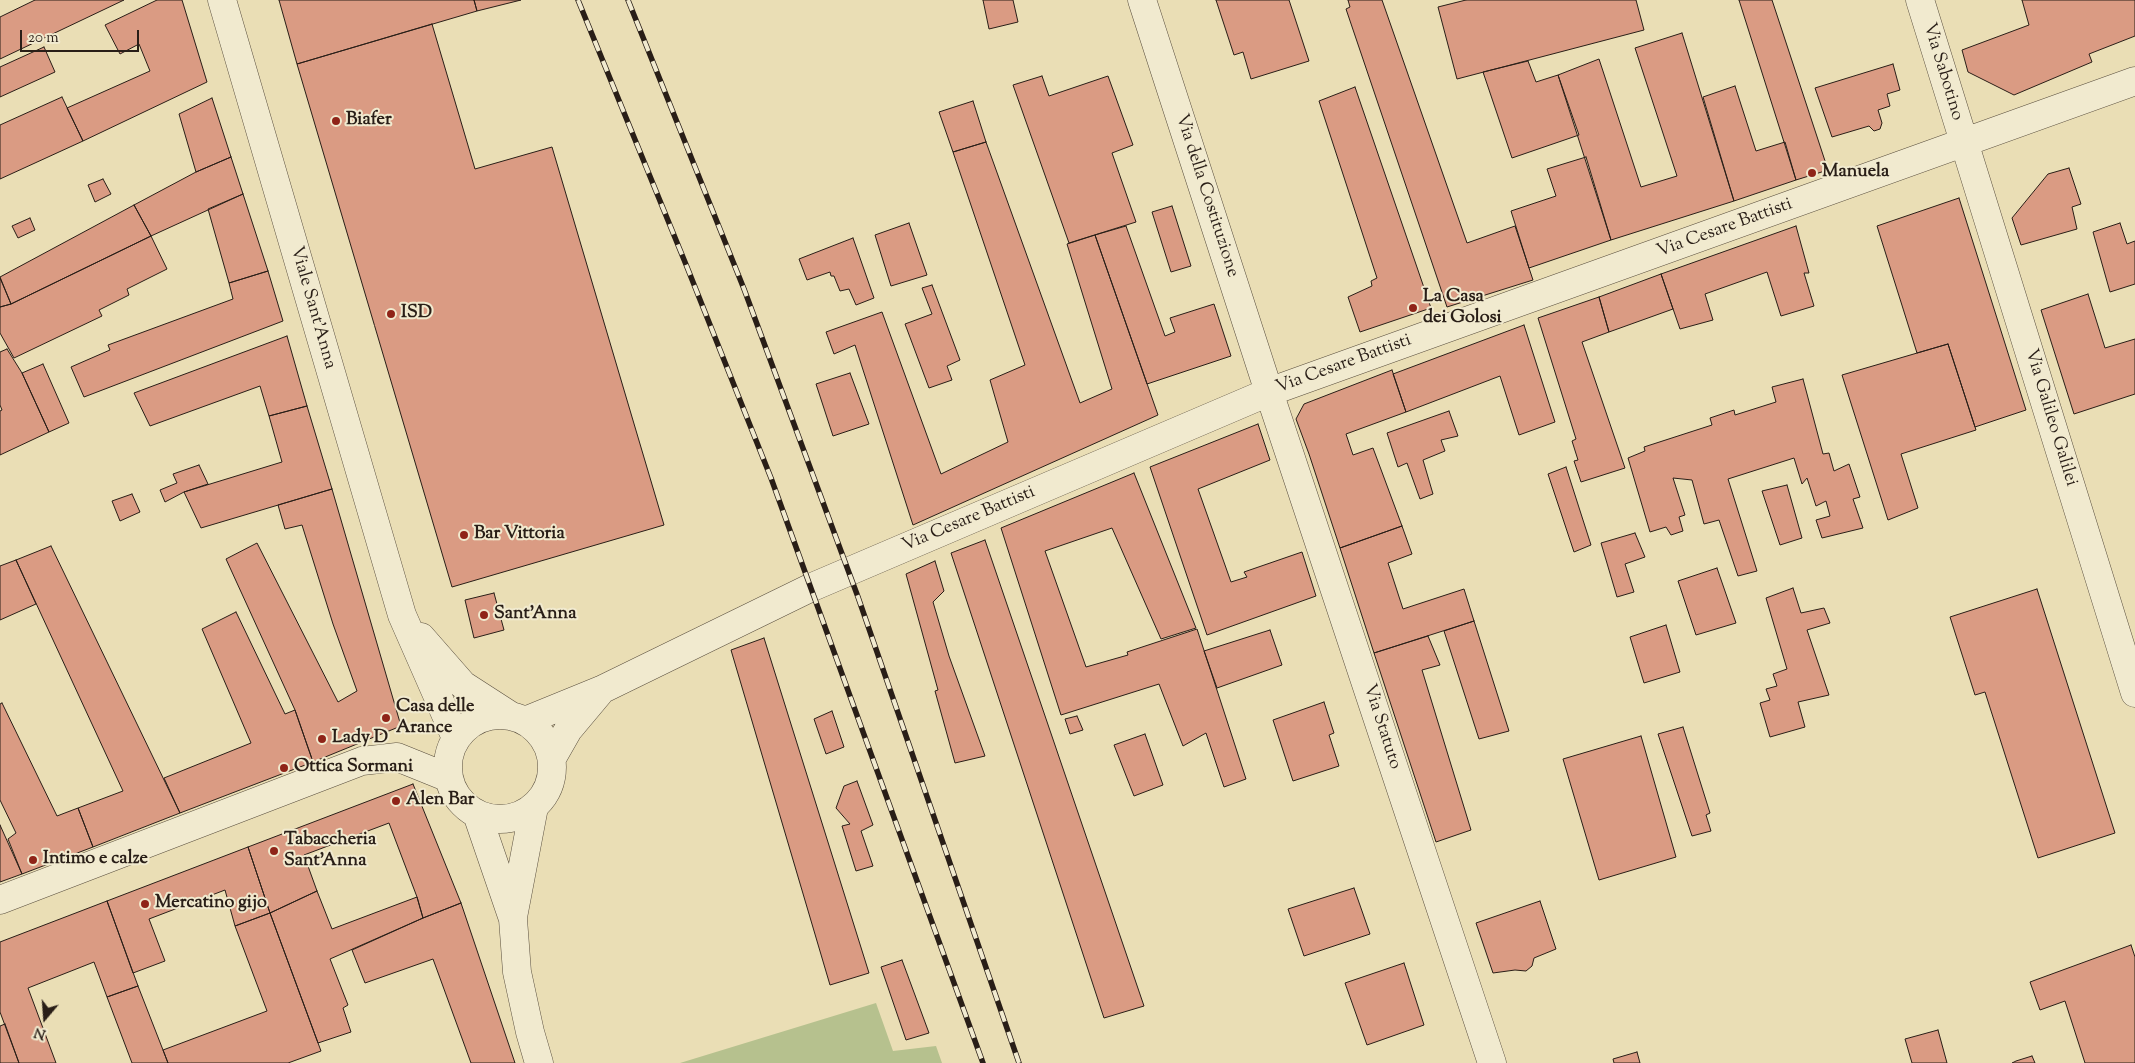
<!DOCTYPE html>
<style>
body{margin:0}
#map{position:relative;width:2135px;height:1063px;overflow:hidden;background:#eadeb5;font-family:"Sorts Mill Goudy",serif}
canvas{display:block}
.north{position:absolute;left:20px;top:993px;width:50px;height:50px;-webkit-text-stroke:4px #f1eacf;paint-order:stroke;rotate:198deg;font-size:14px;font-weight:700;line-height:20px;text-align:center;color:#291e17}
.north::after{content:'';display:block;margin:auto;width:18px;height:22px;background:#291e17;clip-path:polygon(50% 0,100% 100%,50% 72%,0 100%)}
.scale{position:absolute;left:20px;top:30px;width:119px;height:22px;box-sizing:border-box;border:2px solid #291e17;border-top:0;padding-left:6px;font-size:15px;line-height:18px;white-space:nowrap;color:#291e17;-webkit-text-stroke:4px #f1eacf;paint-order:stroke}
</style>
<div id="map">
<canvas width="2135" height="1063"></canvas>
<div class="north">N</div>
<div class="scale">20 m</div>
</div>
<script>
const c = document.querySelector('canvas').getContext('2d');
c.lineJoin = 'round';
function fillPath(path, color) { c.fillStyle = color; c.fill(path, 'evenodd'); }
const poly = rows => new Path2D(rows.map(r => 'M' + r).join(''));
function strokePath(path, color, width, dash) { c.strokeStyle = color; c.lineWidth = width; c.lineCap = dash ? 'butt' : 'round'; c.setLineDash(dash || []); c.stroke(path); }
function label(font, color, halo, rows, align = 'center') {
  c.font = font + ' "Sorts Mill Goudy",serif'; c.lineWidth = 4; c.setLineDash([]); c.textBaseline = 'middle'; c.strokeStyle = halo; c.fillStyle = color; for (const [text, x, y, turn = 0] of rows) {
    c.save(); c.translate(x, y); c.rotate((+turn || 0) * Math.PI / 180); c.textAlign = isNaN(turn) ? turn : align; if (halo) c.strokeText(text, 0, 0); c.fillText(text, 0, 0); c.restore();
  }
}
const green = poly([
 [876,1003,893,1051,936,1046,942,1063,680,1063]
]);
const building = poly([
 [35,0,124,0,0,59,0,17,35,0],
 [157,0,182,0,207,82,83,141,67,108,150,71,139,44,120,54,105,25,157,0],
 [279,0,474,0,477,11,297,64,279,0],
 [474,0,521,0,477,11,474,0],
 [983,0,1013,0,1018,22,989,29,983,0],
 [1216,0,1289,0,1309,61,1251,79,1243,52,1234,55,1216,0],
 [1348,0,1382,0,1467,243,1515,226,1533,280,1447,307,1346,9,1350,7,1348,0],
 [1466,0,1636,0,1644,30,1457,79,1438,7,1466,0],
 [1739,0,1772,0,1828,170,1796,180,1739,0],
 [2022,0,2135,0,2135,36,2089,54,2092,62,2014,95,1968,72,1962,50,2029,25,2022,0],
 [432,24,475,169,552,147,664,525,452,587,297,64,432,24],
 [1682,33,1734,201,1611,240,1558,75,1599,59,1641,187,1677,176,1635,48,1682,33],
 [44,47,55,72,0,97,0,67,44,47],
 [1528,61,1536,82,1558,75,1579,135,1512,158,1483,72,1528,61],
 [1893,64,1900,90,1887,94,1890,106,1878,110,1882,123,1880,129,1874,131,1869,126,1832,137,1815,88,1893,64],
 [1042,76,1049,96,1108,76,1133,145,1112,153,1136,222,1069,243,1013,85,1042,76],
 [1735,86,1756,151,1785,142,1796,180,1734,201,1703,97,1735,86],
 [1355,87,1431,308,1360,332,1348,297,1372,286,1371,281,1377,278,1319,101,1355,87],
 [62,97,83,141,0,179,0,125,62,97],
 [212,98,231,157,196,172,179,114,212,98],
 [973,101,986,142,953,152,939,112,973,101],
 [986,142,1080,403,1112,389,1067,244,1095,235,1158,415,913,525,855,345,834,354,826,332,882,312,941,474,1008,442,990,380,1025,365,953,152,986,142],
 [231,157,243,194,151,236,134,205,196,172,231,157],
 [1586,157,1611,240,1529,268,1511,211,1556,196,1547,169,1586,157],
 [2069,168,2081,204,2072,207,2077,229,2021,245,2012,218,2048,174,2069,168],
 [103,179,111,194,95,202,88,185,103,179],
 [243,194,268,271,229,283,208,209,243,194],
 [1959,198,2026,410,1975,427,1948,344,1917,353,1877,226,1959,198],
 [134,205,151,236,11,304,0,277,134,205],
 [1172,206,1191,266,1171,272,1152,212,1172,206],
 [30,218,35,230,18,238,12,226,30,218],
 [909,223,927,275,891,286,875,235,909,223],
 [2120,223,2127,244,2135,241,2135,284,2110,292,2093,232,2120,223],
 [1126,226,1165,336,1175,332,1170,318,1214,304,1231,356,1147,384,1095,235,1126,226],
 [1796,226,1809,273,1804,273,1814,306,1781,316,1767,272,1705,294,1713,320,1680,329,1661,274,1796,226],
 [151,236,167,269,127,289,129,295,99,310,102,316,14,358,0,333,0,307,11,304,151,236],
 [853,238,874,298,856,305,849,289,840,291,834,276,831,276,830,272,807,280,799,259,853,238],
 [268,271,283,321,84,397,71,367,110,350,108,345,233,299,229,283,268,271],
 [1661,274,1673,309,1609,332,1599,297,1661,274],
 [0,278,11,304,0,307,0,278],
 [932,285,960,360,947,366,952,380,929,388,905,324,932,314,922,288,932,285],
 [2088,294,2105,348,2135,339,2135,394,2074,414,2041,310,2088,294],
 [1599,297,1609,332,1582,342,1625,468,1581,482,1574,461,1578,460,1572,441,1576,439,1538,318,1599,297],
 [1524,325,1555,422,1519,435,1500,376,1406,412,1393,374,1524,325],
 [287,336,307,406,269,416,260,386,150,426,134,393,287,336],
 [1948,344,1976,430,1901,454,1918,508,1888,520,1842,375,1948,344],
 [7,349,22,373,49,432,0,455,0,411,2,410,0,405,0,352,7,349],
 [43,364,69,423,49,432,22,373,43,364],
 [1392,370,1406,412,1346,434,1353,455,1373,448,1402,526,1340,548,1309,454,1296,419,1304,404,1392,370],
 [850,373,869,424,833,436,816,384,850,373],
 [1803,379,1823,454,1829,453,1834,471,1849,464,1860,497,1853,499,1863,528,1822,538,1816,520,1830,516,1826,501,1816,506,1807,478,1802,484,1794,458,1728,479,1757,571,1738,576,1719,520,1704,524,1692,480,1673,478,1685,515,1679,517,1683,531,1671,535,1666,527,1650,532,1628,458,1645,451,1644,447,1712,425,1710,418,1734,410,1735,415,1776,402,1772,387,1803,379],
 [307,406,332,489,201,528,184,492,282,462,269,416,307,406],
 [1449,411,1458,436,1441,440,1445,451,1423,460,1433,494,1420,499,1407,463,1398,467,1387,433,1449,411],
 [1258,424,1270,460,1198,489,1231,582,1247,577,1244,572,1302,552,1316,596,1207,635,1150,467,1258,424],
 [199,465,208,484,184,492,165,502,160,490,177,483,173,474,199,465],
 [1566,467,1591,545,1574,552,1548,474,1566,467],
 [1134,473,1196,628,1161,639,1112,528,1045,551,1086,667,1128,655,1127,652,1197,629,1246,779,1224,787,1206,733,1183,746,1159,684,1061,715,1001,528,1134,473],
 [1787,485,1802,538,1780,545,1762,491,1787,485],
 [332,489,401,726,313,762,295,710,226,559,257,543,338,702,357,691,333,624,302,525,285,529,278,505,332,489],
 [132,494,140,512,120,521,112,501,132,494],
 [1402,526,1412,554,1388,563,1403,609,1464,589,1474,621,1374,653,1340,548,1402,526],
 [1635,533,1645,557,1625,564,1634,592,1617,597,1601,543,1635,533],
 [985,540,1144,1006,1104,1018,951,553,985,540],
 [51,546,180,813,93,847,78,808,123,791,16,560,51,546],
 [16,560,36,604,0,620,0,566,16,560],
 [935,561,944,591,933,602,949,656,985,756,955,763,935,691,938,690,906,574,935,561],
 [1717,568,1736,623,1696,635,1678,581,1717,568],
 [1793,588,1801,613,1824,608,1830,623,1807,630,1829,695,1798,702,1805,727,1770,737,1760,703,1770,700,1766,689,1777,686,1773,674,1787,669,1766,598,1793,588],
 [2037,589,2115,833,2038,858,1985,692,1975,695,1950,617,2037,589],
 [494,593,504,630,474,638,465,600,494,593],
 [236,612,285,714,295,710,313,762,180,813,164,778,251,743,202,629,236,612],
 [1474,621,1509,731,1479,739,1444,631,1474,621],
 [1666,625,1680,672,1644,683,1630,637,1666,625],
 [1270,630,1282,665,1217,688,1204,651,1270,630],
 [1428,636,1440,665,1422,670,1471,830,1436,842,1374,653,1428,636],
 [764,638,869,973,830,985,731,650,764,638],
 [1324,702,1334,733,1329,735,1339,766,1293,781,1273,720,1324,702],
 [2,703,57,816,78,808,93,847,22,874,8,839,16,833,0,800,0,704,2,703],
 [832,711,844,747,826,754,814,719,832,711],
 [1077,716,1083,730,1070,734,1065,719,1077,716],
 [1683,727,1710,813,1706,815,1711,831,1692,836,1658,734,1683,727],
 [1145,734,1163,785,1134,796,1114,745,1145,734],
 [1641,736,1676,857,1599,880,1563,759,1641,736],
 [857,781,873,825,861,831,873,866,856,871,842,826,850,824,836,808,844,786,857,781],
 [413,784,461,903,423,918,417,897,389,823,304,855,317,891,270,913,248,847,413,784],
 [0,825,22,874,0,882,0,825],
 [248,847,270,913,235,926,225,890,149,919,165,961,133,973,107,901,248,847],
 [1354,888,1370,934,1304,956,1288,909,1354,888],
 [317,891,332,929,417,897,423,918,330,959,348,1005,343,1008,351,1032,318,1043,270,913,317,891],
 [107,901,138,986,107,997,94,962,28,988,56,1063,19,1063,0,1012,0,942,107,901],
 [1540,901,1556,949,1534,958,1532,966,1526,971,1515,970,1493,973,1476,923,1540,901],
 [461,903,515,1063,471,1063,433,959,365,983,352,950,423,918,461,903],
 [270,913,321,1051,288,1063,168,1063,163,1050,267,1011,235,926,270,913],
 [2131,945,2135,957,2135,1063,2085,1063,2065,1001,2040,1010,2030,982,2131,945],
 [902,960,929,1033,906,1040,881,967,902,960],
 [1404,963,1424,1025,1367,1045,1345,983,1404,963],
 [138,986,163,1050,168,1063,132,1063,107,997,138,986],
 [5,1024,19,1063,0,1063,0,1026,5,1024],
 [1938,1030,1947,1063,1912,1063,1905,1039,1938,1030],
 [1637,1052,1640,1063,1614,1063,1613,1059,1637,1052],
 [2032,1056,2035,1063,2012,1063,2016,1061,2032,1056]
]);
const minor = poly([
 [222,0,402,615,456,738],
 [1142,0,1269,392,1492,1063],
 [1920,0,2135,693],
 [421,637,463,685,511,716],
 '448 767a52 52 0 1 1 104 0a52 52 0 1 1-104 0Z',
 [525,721,601,690,810,588,1269,392,2135,81],
 [552,758,568,730,599,693],
 [477,814,513,919,517,972,530,1032,539,1063],
 [0,900,362,761,397,757,449,778],
 [513,917,534,807]
]);
const rail = poly([
 [578,0,687,267,771,478,983,1063],
 [628,0,744,289,858,597,1019,1063]
]);
const markers = [
 [336,121,5,"#8f2418"],
 [1812,173,5,"#8f2418"],
 [1413,308,5,"#8f2418"],
 [391,314,5,"#8f2418"],
 [464,535,5,"#8f2418"],
 [484,615,5,"#8f2418"],
 [386,718,5,"#8f2418"],
 [322,739,5,"#8f2418"],
 [284,768,5,"#8f2418"],
 [396,801,5,"#8f2418"],
 [274,851,5,"#8f2418"],
 [33,860,5,"#8f2418"],
 [145,904,5,"#8f2418"]
];
const streetNames = [
 ["Via Sabotino",1942,72,73],
 ["Via della Costituzione",1206,196,72],
 ["Via Cesare Battisti",1725,229,-20],
 ["Viale Sant'Anna",312,308,74],
 ["Via Cesare Battisti",1344,365,-20],
 ["Via Galileo Galilei",2050,418,73],
 ["Via Cesare Battisti",969,520,-23],
 ["Via Statuto",1381,727,72]
];
const poiNames = [
 ["Biafer",346,121],
 ["Manuela",1822,173],
 ["La Casa",1423,298],
 ["dei Golosi",1423,319],
 ["ISD",401,314],
 ["Bar Vittoria",474,535],
 ["Sant'Anna",494,615],
 ["Casa delle",396,708],
 ["Arance",396,729],
 ["Lady D",332,739],
 ["Ottica Sormani",294,768],
 ["Alen Bar",406,801],
 ["Tabaccheria",284,841],
 ["Sant'Anna",284,862],
 ["Intimo e calze",43,860],
 ["Mercatino gijo",155,904]
];
fillPath(green, '#b6c18e');
fillPath(building, '#da9b83');
strokePath(building, '#291e17', 1);
strokePath(minor, '#594e3e', 29);
strokePath(minor, '#f1eacf', 28);
strokePath(rail, '#291e17', 5.5);
strokePath(rail, '#f1eacf', 4, [11]);
for (const [x, y, r, color] of markers) { const dot = new Path2D(); dot.arc(x, y, r, 0, 2 * Math.PI); c.fillStyle = color; c.fill(dot); strokePath(dot, '#f1eacf', 2); }
label('18px', '#291e17', '#f1eacf', streetNames);
label('bold 18px', '#291e17', '#f1eacf', poiNames, 'left');
</script>
